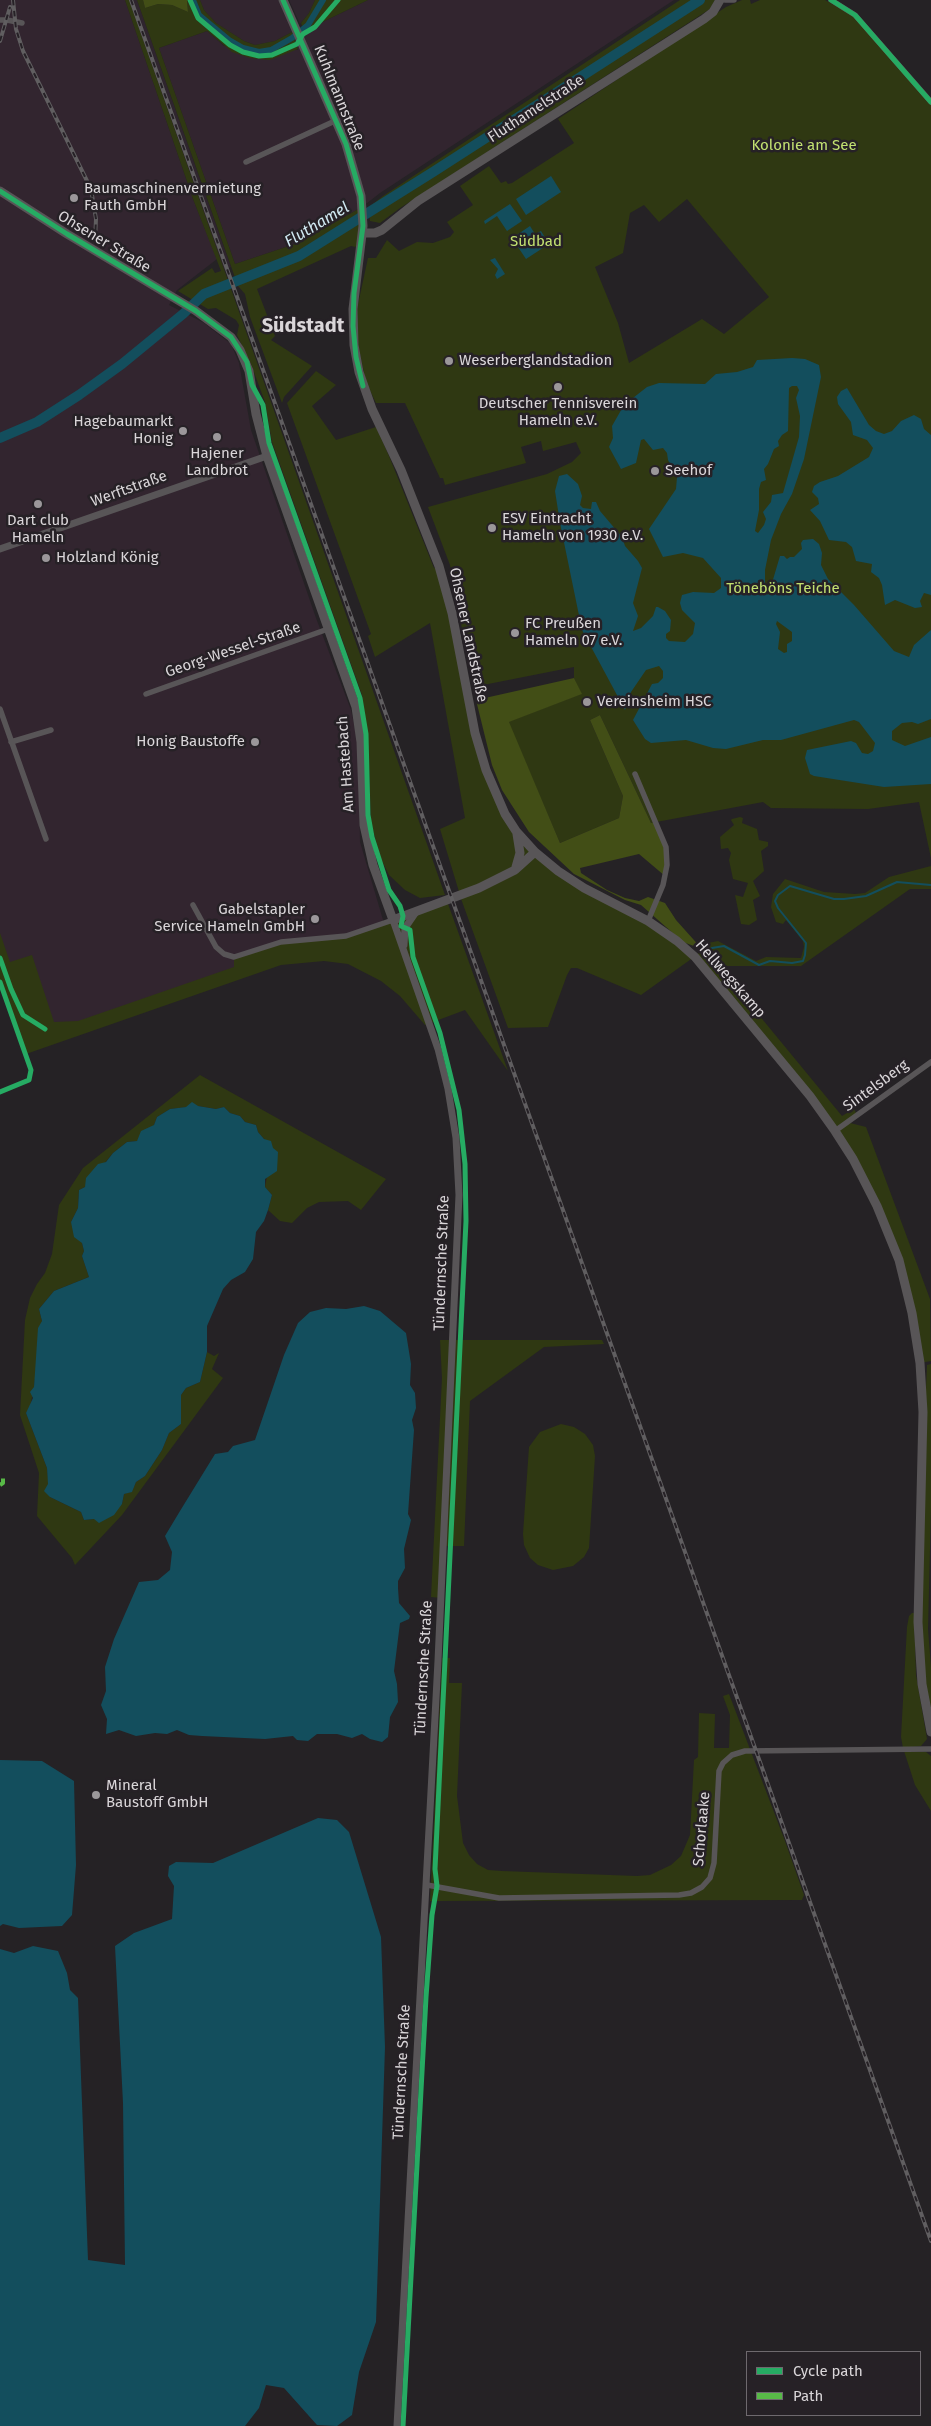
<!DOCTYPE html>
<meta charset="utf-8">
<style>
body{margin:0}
#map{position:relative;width:931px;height:2426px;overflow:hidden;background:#252225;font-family:"Fira Sans",sans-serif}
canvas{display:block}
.legend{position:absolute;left:746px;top:2351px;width:175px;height:65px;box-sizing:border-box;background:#262126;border:1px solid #6e696e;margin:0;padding:6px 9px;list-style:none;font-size:15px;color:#dad6d9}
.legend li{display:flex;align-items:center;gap:10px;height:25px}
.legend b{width:25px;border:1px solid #6e696e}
</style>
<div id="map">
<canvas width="931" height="2426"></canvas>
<ul class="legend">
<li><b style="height:6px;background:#26ab63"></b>Cycle path</li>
<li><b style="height:6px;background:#58b947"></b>Path</li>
</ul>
</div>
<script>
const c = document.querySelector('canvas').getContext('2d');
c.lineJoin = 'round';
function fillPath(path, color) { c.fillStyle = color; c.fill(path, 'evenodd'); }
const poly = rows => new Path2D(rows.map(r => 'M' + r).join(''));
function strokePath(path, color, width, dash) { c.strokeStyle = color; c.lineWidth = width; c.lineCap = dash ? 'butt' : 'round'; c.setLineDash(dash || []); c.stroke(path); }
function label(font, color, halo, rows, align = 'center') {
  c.font = font + ' "Fira Sans",sans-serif'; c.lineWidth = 5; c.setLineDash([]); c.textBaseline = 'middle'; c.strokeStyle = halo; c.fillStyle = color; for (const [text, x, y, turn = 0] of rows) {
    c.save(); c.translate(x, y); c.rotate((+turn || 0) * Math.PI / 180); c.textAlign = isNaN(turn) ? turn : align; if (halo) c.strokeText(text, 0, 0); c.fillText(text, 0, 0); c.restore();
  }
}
const built = poly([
 [129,0,137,0,231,267,224,270],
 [289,0,315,0,309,13,300,24]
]);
const industrial = poly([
 [0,0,125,0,193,199,217,259,177,290,169,305,204,323,231,344,239,363,251,430,316,618,351,710,358,742,360,842,386,930,28,1044,0,966],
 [200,0,278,0,292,32,275,41,255,45,244,41,216,23,204,10],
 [368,0,674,0,380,193,362,207,298,243,235,264,159,48,207,31,224,46,298,50,295,40,304,31]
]);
const green = poly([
 [125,0,129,0,445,895,420,898,405,890,389,875,381,859,371,823,368,739,362,695,272,442,265,402,251,364,237,335,239,325,236,320,216,308,208,309,178,291,212,268,215,273,221,271,193,199],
 [137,0,143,0,145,8,158,4,172,5,188,12,187,0,200,0,204,10,216,23,244,41,255,45,275,41,292,32,298,49,270,60,250,58,232,52,207,31,159,48,235,264,298,243,362,207,361,248,351,246,257,289,275,336,271,340,312,366,284,397,282,403,250,317,245,294,238,286],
 [315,0,368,0,304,31,301,23,309,13],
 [680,0,715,0,710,9,400,208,380,223,370,221,369,207,383,196],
 [742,0,750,0,751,4,760,0,825,0,854,16,931,105,931,858,919,802,868,809,771,808,763,802,651,823,600,715,590,720,623,796,619,818,560,843,508,722,581,694,574,678,574,667,473,687,450,565,428,507,547,474,572,462,581,453,576,442,543,451,541,441,521,447,526,463,445,485,443,478,440,478,405,403,376,403,366,382,358,344,357,309,368,258,376,258,387,240,399,251,417,242,433,243,450,237,454,232,447,222,473,205,460,186,489,166,501,183,506,181,508,184,512,183,574,143,558,119,726,7],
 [687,199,769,297,724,334,702,319,629,363,618,323,595,267,623,253,630,213,644,205,659,222],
 [316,371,336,385,312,406,336,440,376,427,389,456,434,568,439,566,461,663,494,792,534,852,515,870,460,895,440,829,465,818,430,623,375,657,368,636,371,634,287,403],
 [740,817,743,818,742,823,757,829,759,840,768,842,768,846,761,851,764,871,753,881,760,896,753,900,757,920,749,925,741,924,735,895,743,897,748,883,733,879,729,860,731,853,728,848,721,849,720,837,734,825,731,820,732,819],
 [535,853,559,873,647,921,694,957,641,995,577,968,571,968,567,975,548,1027,508,1028,460,896,479,889],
 [931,866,931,889,910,889,801,966,726,966,721,969,842,1116,854,1109,856,1113,843,1126,850,1123,866,1127,930,1299,931,1361,920,1363,899,1260,835,1131,695,957,708,943,718,941,756,961,766,957,801,958,804,947,803,941,786,920,783,924,776,922,771,907,773,894,785,879,824,892,855,894,865,893,889,877],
 [447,901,508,1071,465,1010,425,1025,400,996,381,981,348,964,324,961,281,965,26,1054,0,981,0,933,10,962,32,955,54,1022,78,1021,234,967,234,957,281,942,346,936],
 [200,1075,386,1179,361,1210,348,1201,319,1202,307,1208,292,1223,280,1221,268,1210,272,1195,265,1187,272,1148,258,1132,256,1125,245,1122,240,1116,230,1113,224,1107,216,1109,198,1106,170,1109,157,1117,154,1125,137,1141,127,1142,113,1153,85,1187,79,1190,78,1208,71,1222,82,1243,84,1251,82,1256,89,1277,54,1291,39,1309,42,1321,34,1387,30,1407,26,1413,47,1468,50,1497,81,1512,84,1520,94,1519,122,1504,124,1494,132,1491,136,1482,145,1476,162,1450,169,1433,181,1424,181,1395,186,1388,200,1382,207,1352,214,1356,219,1353,212,1369,223,1378,122,1515,75,1565,72,1558,37,1516,39,1473,20,1415,25,1320,30,1298,37,1284,45,1273,52,1254,59,1205,83,1168],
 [440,1340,602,1340,604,1344,544,1347,470,1401,464,1546,444,1546,441,1598,431,1597,442,1378],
 [931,1364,931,1508,928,1629,931,1667,931,1732,926,1706,919,1560,927,1365],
 [561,1424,574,1427,585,1434,593,1445,595,1456,589,1548,584,1557,573,1566,553,1570,538,1565,530,1558,524,1545,523,1534,529,1447,540,1432],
 [912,1613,914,1613,916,1675,927,1739,921,1746,903,1748,901,1737,907,1627,909,1616],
 [442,1658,450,1658,449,1683,462,1683,457,1796,463,1843,469,1855,477,1864,488,1870,502,1871,637,1876,650,1875,671,1865,681,1856,690,1835,694,1760,698,1757,699,1713,715,1714,714,1748,729,1748,730,1715,723,1696,729,1694,785,1841,804,1895,802,1900,430,1901],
 [904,1751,926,1752,931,1756,931,1811,915,1785]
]);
const forest = poly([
 [143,0,187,0,188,12,172,5,158,4,145,8],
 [574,678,582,694,509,722,560,843,619,818,623,796,590,720,600,715,651,823,657,822,666,847,665,876,639,854,580,868,581,873,607,890,625,898,639,901,648,897,665,903,676,920,702,949,683,942,641,905,625,900,574,874,529,832,502,790,492,765,476,700]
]);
const water = poly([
 [551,176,561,192,526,215,516,199],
 [510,204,522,221,507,231,497,216,485,224,484,221],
 [530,226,535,234,541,231,549,244,526,259,512,238],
 [495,258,505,274,497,279,495,275,498,269,490,260],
 [792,358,805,359,819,365,821,377,804,459,792,494,781,514,771,540,765,570,765,592,768,595,769,593,780,556,784,556,787,559,790,557,794,557,802,549,801,543,803,540,813,539,819,544,822,553,821,565,828,579,854,605,894,651,909,657,914,645,931,630,931,719,918,724,912,722,902,723,892,731,892,740,905,746,931,737,931,784,884,787,814,776,810,774,805,758,807,750,851,741,856,743,862,753,868,754,873,751,875,743,859,722,854,720,781,740,763,740,726,749,713,748,686,740,651,743,645,739,633,720,652,684,658,683,663,678,663,671,659,666,646,670,631,692,625,710,582,630,560,523,555,491,559,476,567,474,578,484,582,496,580,505,583,508,591,509,592,502,596,502,600,511,622,537,625,546,638,561,642,568,633,603,638,616,633,631,641,628,653,616,656,607,658,607,665,611,671,620,670,631,666,634,666,638,669,641,685,642,693,634,695,623,682,610,680,603,682,595,693,592,714,593,721,588,721,578,703,558,683,553,663,557,649,529,676,489,677,477,668,460,667,453,663,448,653,450,644,439,641,440,636,463,621,469,609,447,613,438,612,426,624,405,647,387,659,383,705,384,716,374,737,372,753,367,757,360],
 [792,386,797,386,799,390,796,398,800,416,799,437,783,493,772,495,771,502,763,512,766,519,764,525,758,533,755,531,759,510,759,489,761,482,766,480,764,469,768,464,774,449,779,446,778,441,782,435,788,431,789,388],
 [777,621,792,632,792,641,787,644,787,652,784,653,778,649,780,632,776,624],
 [847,388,869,425,876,431,884,434,892,431,901,421,914,415,921,419,924,429,931,435,931,595,924,593,920,601,922,607,915,608,895,600,885,605,882,585,879,578,871,572,872,564,856,561,852,547,846,542,829,540,820,521,810,510,819,504,818,498,812,492,814,486,820,482,838,476,869,457,873,448,867,440,853,435,851,422,838,404,837,397,841,391],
 [192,1102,198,1106,216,1109,224,1107,230,1113,240,1116,245,1122,256,1125,258,1132,264,1139,271,1141,273,1148,278,1152,277,1171,265,1179,265,1187,272,1195,268,1210,264,1221,256,1232,253,1259,245,1272,231,1280,223,1289,207,1326,207,1352,200,1382,186,1388,181,1395,181,1424,169,1433,162,1450,145,1476,136,1482,132,1492,124,1494,122,1504,114,1515,99,1523,94,1519,84,1520,81,1512,50,1497,44,1491,48,1484,47,1468,26,1413,33,1398,30,1392,34,1387,38,1328,42,1321,39,1309,54,1291,89,1277,82,1256,84,1251,82,1243,74,1237,71,1222,78,1208,79,1190,85,1187,86,1178,98,1164,106,1162,113,1153,127,1142,137,1141,141,1131,154,1125,157,1117,170,1109,186,1107],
 [364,1306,380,1311,406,1333,411,1364,410,1385,415,1393,416,1408,412,1420,414,1430,408,1514,411,1520,404,1549,405,1568,398,1581,398,1588,399,1603,410,1616,409,1619,400,1623,394,1671,397,1684,398,1702,390,1717,388,1737,382,1742,370,1739,362,1734,352,1738,337,1734,317,1734,308,1741,297,1740,293,1736,265,1739,202,1736,189,1735,177,1730,167,1734,155,1733,136,1736,119,1730,106,1734,107,1719,101,1705,106,1691,105,1667,114,1639,139,1582,158,1580,170,1570,172,1552,165,1536,180,1511,215,1454,228,1452,233,1446,255,1440,284,1355,298,1323,310,1312,326,1308,346,1309],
 [0,1760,42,1761,74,1781,76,1865,72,1915,62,1926,19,1928,3,1924,0,1926],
 [318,1818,337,1820,349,1832,381,1937,385,2047,376,2322,359,2372,352,2415,337,2426,317,2425,284,2388,266,2385,259,2408,245,2426,0,2426,0,1949,14,1953,33,1946,58,1951,67,1973,70,1990,78,1998,88,2260,125,2265,123,2103,115,1946,134,1933,172,1919,174,1886,168,1876,169,1866,176,1862,213,1863]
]);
const stream = poly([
 [705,952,712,948,724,946,759,965,770,961,792,963,803,961,805,955,806,943,778,908,775,901,778,895,790,886,834,899,844,899,866,896,897,882,931,885]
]);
const canal = poly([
 [193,0,199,15,229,40,243,48,259,52,271,50,292,38,308,25,323,0]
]);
const river = poly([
 [0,438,37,422,79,395,122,364,183,314,204,294,299,256,433,172,700,0]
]);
const minor = poly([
 [725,0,734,0],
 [831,0,855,15,931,102],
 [0,20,7,20,22,23],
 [246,162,337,120],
 [146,694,328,629],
 [0,709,46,839],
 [11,742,51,730],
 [635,774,666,847,667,865,663,885,648,921],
 [193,905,216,947,224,954,234,957,281,942,346,936,393,920],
 [835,1131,931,1062],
 [427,1885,499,1898,679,1895,691,1893,702,1887,710,1878,714,1863,719,1771,723,1763,732,1755,745,1751,931,1749]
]);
const tertiary = poly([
 [0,549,267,456],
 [393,920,438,1049,448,1089,456,1138,459,1195,438,1661,397,2426],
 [404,945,405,928,416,912]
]);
const secondary = poly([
 [283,0,346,144,361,196,363,226,353,309,354,345,359,372,372,409,401,470,439,566,452,613,475,733,486,770,505,814,516,831,535,852,558,871,584,888,648,921,677,941,695,957,810,1096,835,1131,853,1159,877,1206,899,1260,912,1313,920,1363,923,1412,918,1622,922,1684,931,1732],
 [0,191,67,234,196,311,231,337,240,350,249,371,256,414,267,456,356,707,361,742,364,825,373,865,393,920,479,888,515,870,535,852],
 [363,233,375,233,382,230,418,201,704,19,713,12,720,0],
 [516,867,520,853,517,834]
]);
const rail = poly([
 [13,0,16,29,23,51,91,189,96,219,95,240],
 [131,0,931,2241],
 [0,41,10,7]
]);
const quiet = poly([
 [0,1485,3,1483,3,1478]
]);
const cycleway = poly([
 [190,0,198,18,230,45,243,52,259,56,272,55,297,44,303,34,315,27,338,0],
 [283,0,346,144,361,196,363,226,354,293,353,326,356,357,363,386],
 [831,0,855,15,931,102],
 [0,191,67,234,196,311,231,337,247,362,252,385,263,405,269,443,360,698,366,734,368,815,372,837,389,890,400,906,403,916,401,926,410,930,413,957,440,1033,459,1110,465,1164,466,1221,435,1869,437,1886,432,1915,426,1997,403,2426],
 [0,958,11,989,23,1015,45,1029],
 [0,982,31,1070,29,1080,0,1092]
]);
const markers = [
 [74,198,5,"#9b979a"],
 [449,361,5,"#9b979a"],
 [558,387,5,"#9b979a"],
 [183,431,5,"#9b979a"],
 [217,437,5,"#9b979a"],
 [655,471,5,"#9b979a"],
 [38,504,5,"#9b979a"],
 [492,528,5,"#9b979a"],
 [46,558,5,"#9b979a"],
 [515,633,5,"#9b979a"],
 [587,702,5,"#9b979a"],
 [255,742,5,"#9b979a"],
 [315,919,5,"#9b979a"],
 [96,1795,5,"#9b979a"]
];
const streetNames = [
 ["Kuhlmannstraße",339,98,68],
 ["Fluthamelstraße",536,109,-33],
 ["Ohsener Straße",104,242,31],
 ["Werftstraße",129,489,-20],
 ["Ohsener Landstraße",468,635,78],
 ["Georg-Wessel-Straße",233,650,-19],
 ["Am Hastebach",346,764,-94],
 ["Hellwegskamp",730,979,49],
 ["Sintelsberg",876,1086,-36],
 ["Tündernsche Straße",442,1263,-88],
 ["Tündernsche Straße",424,1668,-87],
 ["Schorlaake",702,1829,-85],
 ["Tündernsche Straße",402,2072,-87]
];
const parkNames = [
 ["Kolonie am See",804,146],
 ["Südbad",536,242],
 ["Töneböns Teiche",783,589]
];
const poiNames = [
 ["Baumaschinenvermietung",84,189],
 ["Fauth GmbH",84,206],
 ["Weserberglandstadion",459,361],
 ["Deutscher Tennisverein",558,404,"center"],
 ["Hameln e.V.",558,421,"center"],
 ["Hagebaumarkt",173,422,"right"],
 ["Honig",173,439,"right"],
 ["Hajener",217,454,"center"],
 ["Landbrot",217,471,"center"],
 ["Seehof",665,471],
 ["ESV Eintracht",502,519],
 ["Hameln von 1930 e.V.",502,536],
 ["Dart club",38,521,"center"],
 ["Hameln",38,538,"center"],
 ["Holzland König",56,558],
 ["FC Preußen",525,624],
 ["Hameln 07 e.V.",525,641],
 ["Vereinsheim HSC",597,702],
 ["Honig Baustoffe",245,742,"right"],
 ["Gabelstapler",305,910,"right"],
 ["Service Hameln GmbH",305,927,"right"],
 ["Mineral",106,1786],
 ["Baustoff GmbH",106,1803]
];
const waterNames = [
 ["Fluthamel",317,225,-31]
];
const districtNames = [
 ["Südstadt",303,326]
];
fillPath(built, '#2f252e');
fillPath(industrial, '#32252f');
fillPath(green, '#2f3812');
fillPath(forest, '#424e16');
fillPath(water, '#134e5d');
strokePath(stream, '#134e5d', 2);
strokePath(canal, '#134e5d', 6);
strokePath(river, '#134e5d', 10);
strokePath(minor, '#585557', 5.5);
strokePath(tertiary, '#585557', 7);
strokePath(secondary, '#585557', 9);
strokePath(rail, '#605e60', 4);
strokePath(rail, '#262126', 2, [5.5]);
strokePath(quiet, '#58b947', 4, [8, 4]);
strokePath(cycleway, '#26ab63', 5);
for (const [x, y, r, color] of markers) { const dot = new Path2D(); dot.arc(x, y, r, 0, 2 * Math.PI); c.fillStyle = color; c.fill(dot); strokePath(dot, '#262126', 2); }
label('15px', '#dad6d9', '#262126', streetNames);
label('15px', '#c2e171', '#262126', parkNames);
label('15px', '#dad6d9', '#262126', poiNames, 'left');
label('italic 16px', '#d1e9f2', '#262126', waterNames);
label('bold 20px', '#dad6d9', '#262126', districtNames);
</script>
